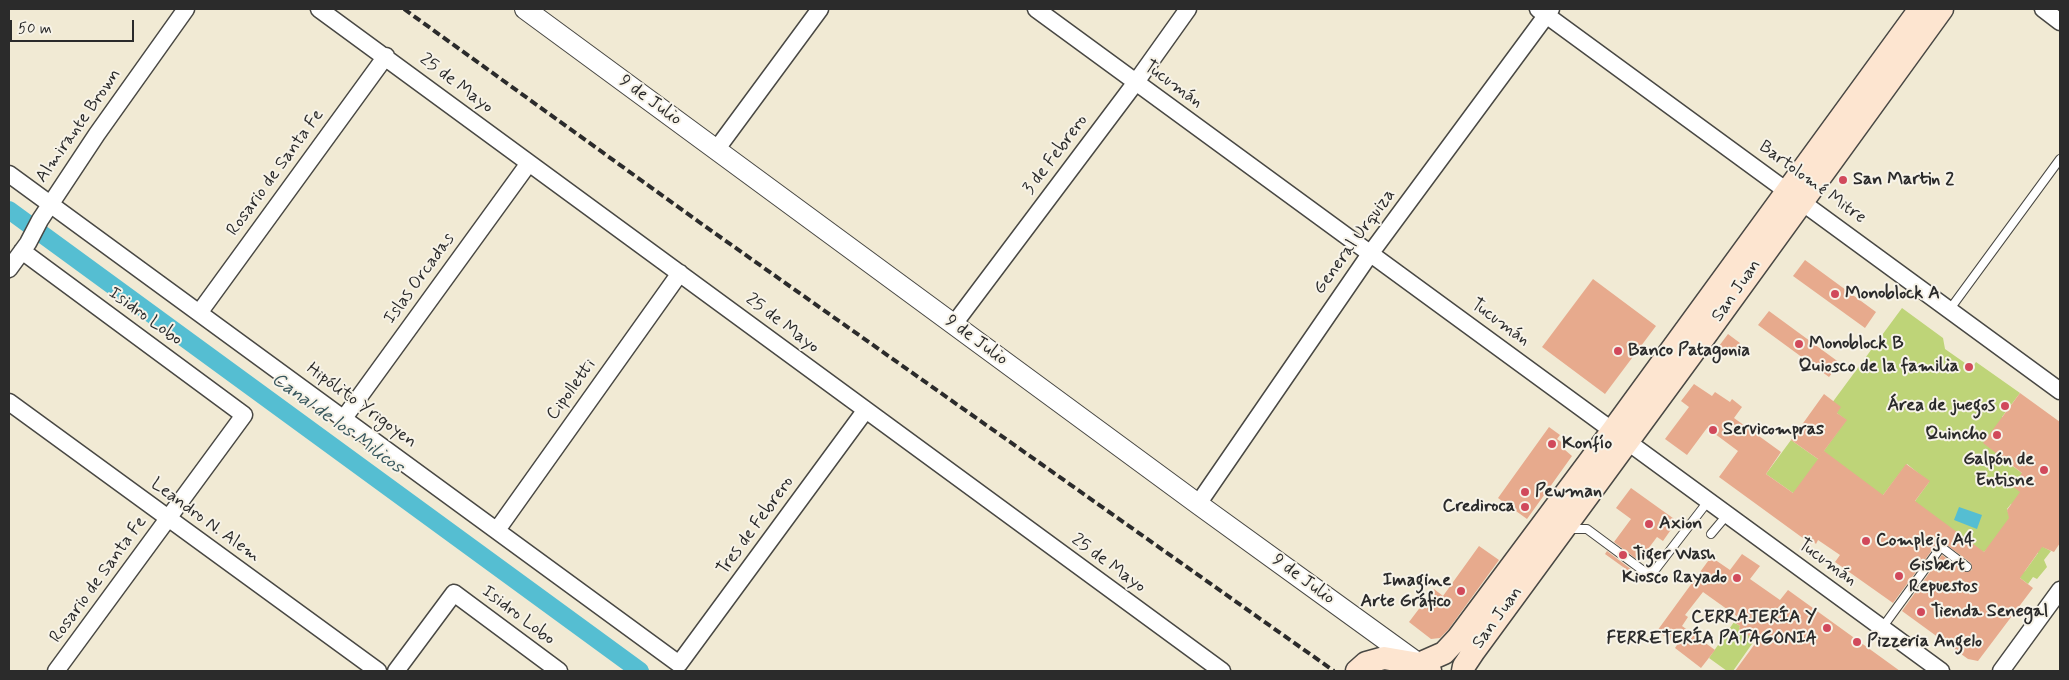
<!DOCTYPE html>
<meta charset="utf-8">
<style>
body{margin:0}
#map{position:relative;width:2069px;height:680px;overflow:hidden;background:#f1ead4;font-family:Mynerve,sans-serif}
canvas{display:block}
.frame{position:absolute;inset:0;border:10px solid #2b2b2b;pointer-events:none}
.scale{position:absolute;left:10px;top:20px;width:124px;height:22px;box-sizing:border-box;border:2px solid #2b2b2b;border-top:0;padding-left:6px;font-size:15px;line-height:18px;white-space:nowrap;color:#2b2b2b;-webkit-text-stroke:4px #f7f3e8;paint-order:stroke}
</style>
<div id="map">
<canvas width="2069" height="680"></canvas>
<div class="frame"></div>
<div class="scale">50 m</div>
</div>
<script>
const c = document.querySelector('canvas').getContext('2d');
c.lineJoin = 'round';
function fillPath(path, color) { c.fillStyle = color; c.fill(path, 'evenodd'); }
const poly = rows => new Path2D(rows.map(r => 'M' + r).join(''));
function strokePath(path, color, width, dash) { c.strokeStyle = color; c.lineWidth = width; c.lineCap = dash ? 'butt' : 'round'; c.setLineDash(dash || []); c.stroke(path); }
function label(font, color, halo, rows, align = 'center') {
  c.font = font + ' Mynerve,sans-serif'; c.lineWidth = 4; c.setLineDash([]); c.textBaseline = 'middle'; c.strokeStyle = halo; c.fillStyle = color; for (const [text, x, y, turn = 0] of rows) {
    c.save(); c.translate(x, y); c.rotate((+turn || 0) * Math.PI / 180); c.textAlign = isNaN(turn) ? turn : align; if (halo) c.strokeText(text, 0, 0); c.fillText(text, 0, 0); c.restore();
  }
}
const green = poly([
 [1902,308,1943,338,1945,349,1965,363,1969,361,1974,365,1976,362,2020,393,2002,417,2017,427,2014,453,2007,462,2022,473,2033,501,2011,504,2007,509,2009,515,2019,522,1984,552,1902,519,1929,482,1907,464,1883,495,1793,493,1766,474,1791,440,1818,459,1846,420,1829,407],
 [2037,544,2051,551,2044,560,2047,567,2037,579,2033,577,2028,584,2016,575,2025,571,2038,553],
 [1734,622,1740,626,1739,629,1745,633,1759,634,1733,671,1727,671,1709,658]
]);
const water = poly([
 [1959,507,1982,515,1977,529,1954,520]
]);
const canal = poly([
 [9,210,640,671]
]);
const building = poly([
 [1805,260,1876,312,1865,328,1793,276],
 [1593,279,1656,326,1605,394,1542,347],
 [1769,311,1840,363,1829,377,1758,325],
 [1728,334,1740,343,1731,355,1719,346],
 [1694,384,1712,396,1715,392,1730,402,1732,399,1742,407,1734,418,1781,452,1766,474,1793,493,1824,451,1883,495,1906,464,1930,481,1915,501,1984,552,2009,518,2007,510,2020,492,2012,486,2022,473,1983,443,2020,393,2060,422,2060,543,2054,552,2042,547,2020,578,2033,588,1978,661,1968,659,1902,611,1942,555,1966,572,1972,570,1971,563,1944,543,1938,542,1893,603,1835,562,1840,555,1818,540,1816,544,1813,541,1811,544,1719,477,1738,451,1707,428,1687,455,1665,439,1689,407,1681,401],
 [1824,394,1841,407,1837,413,1847,420,1818,459,1791,440],
 [1549,427,1560,435,1557,439,1567,446,1565,450,1572,456,1527,519,1498,498],
 [1631,488,1677,521,1663,541,1657,537,1639,561,1614,542,1631,519,1616,508],
 [1479,546,1499,560,1448,630,1440,638,1431,639,1409,622,1434,589,1443,596],
 [1607,551,1632,570,1630,572,1605,554],
 [1742,554,1760,566,1750,579,1780,600,1788,590,1900,671,1735,671,1757,641,1739,629,1740,626,1734,622,1738,617,1703,592,1685,615,1688,617,1682,626,1715,650,1701,668,1675,648,1677,645,1657,631,1711,557,1730,570]
]);
const service = poly([
 [1950,309,2060,159],
 [1568,529,1587,529,1645,572,1655,570,1709,500],
 [1711,534,1727,515],
 [1882,628,1941,547,1967,567]
]);
const minor = poly([
 [319,9,1222,671],
 [1036,9,1941,671],
 [1538,9,2060,391],
 [2043,9,2060,22],
 [716,150,820,9],
 [9,174,679,664,865,411],
 [22,251,244,415,56,671],
 [9,269,28,243,40,220,97,134,186,9],
 [199,313,386,56],
 [954,324,1136,82,1188,9],
 [9,402,378,671],
 [344,418,529,163],
 [1198,504,1370,254,1551,9],
 [497,530,680,273],
 [396,671,454,593,559,671],
 [2001,671,2060,590]
]);
const tertiary = poly([
 [525,9,1198,504,1419,664]
]);
const secondary = poly([
 [1419,664,1444,653,1458,638,1613,430,1920,9],
 [1357,671,1366,663,1384,658,1419,664,1430,671],
 [1463,671,1464,666,1474,651,1702,340,1942,9]
]);
const rail = poly([
 [404,9,699,222,1334,671]
]);
const markers = [
 [1843,180,5,"#d1495b"],
 [1835,294,5,"#d1495b"],
 [1799,344,5,"#d1495b"],
 [1618,351,5,"#d1495b"],
 [1969,367,5,"#d1495b"],
 [2005,406,5,"#d1495b"],
 [1713,430,5,"#d1495b"],
 [1997,435,5,"#d1495b"],
 [1552,444,5,"#d1495b"],
 [2044,470,5,"#d1495b"],
 [1525,492,5,"#d1495b"],
 [1525,507,5,"#d1495b"],
 [1649,524,5,"#d1495b"],
 [1866,541,5,"#d1495b"],
 [1623,555,5,"#d1495b"],
 [1899,576,5,"#d1495b"],
 [1737,578,5,"#d1495b"],
 [1461,591,5,"#d1495b"],
 [1921,612,5,"#d1495b"],
 [1827,628,5,"#d1495b"],
 [1857,642,5,"#d1495b"]
];
const streetNames = [
 ["25 de Mayo",456,84,37],
 ["Tucumán",1173,85,36],
 ["9 de Julio",650,101,36],
 ["Almirante Brown",79,126,-55],
 ["3 de Febrero",1056,155,-53],
 ["Rosario de Santa Fe",276,173,-54],
 ["Bartolomé Mitre",1812,183,36],
 ["General Urquiza",1355,242,-54],
 ["Islas Orcadas",420,279,-54],
 ["San Juan",1737,291,-55],
 ["Isidro Lobo",145,317,36],
 ["Tucumán",1500,323,36],
 ["25 de Mayo",782,324,37],
 ["9 de Julio",976,341,36],
 ["Cipolletti",572,390,-54],
 ["Hipólito Yrigoyen",361,406,36],
 ["Leandro N. Alem",205,521,36],
 ["Tres de Febrero",756,526,-54],
 ["Tucumán",1827,563,36],
 ["25 de Mayo",1108,564,36],
 ["Rosario de Santa Fe",99,580,-54],
 ["9 de Julio",1303,580,36],
 ["Isidro Lobo",518,616,37],
 ["San Juan",1498,618,-54]
];
const poiNames = [
 ["San Martin 2",1853,180],
 ["Monoblock A",1845,294],
 ["Monoblock B",1809,344],
 ["Banco Patagonia",1628,351],
 ["Quiosco de la familia",1959,367,"right"],
 ["Área de juegos",1995,406,"right"],
 ["Servicompras",1723,430],
 ["Quincho",1987,435,"right"],
 ["Konfío",1562,444],
 ["Galpón de",2034,460,"right"],
 ["Entisne",2034,481,"right"],
 ["Pewman",1535,492],
 ["Crediroca",1515,507,"right"],
 ["Axion",1659,524],
 ["Complejo A4",1876,541],
 ["Tiger Wash",1633,555],
 ["Gisbert",1909,566],
 ["Repuestos",1909,587],
 ["Kiosco Rayado",1727,578,"right"],
 ["Imagine",1451,581,"right"],
 ["Arte Gráfico",1451,602,"right"],
 ["Tienda Senegal",1931,612],
 ["CERRAJERÍA Y",1817,618,"right"],
 ["FERRETERÍA PATAGONIA",1817,639,"right"],
 ["Pizzeria Angelo",1867,642]
];
const waterNames = [
 ["Canal de los Milicos",337,424,36]
];
fillPath(green, '#bed478');
fillPath(water, '#55bed2');
strokePath(canal, '#55bed2', 18);
fillPath(building, '#e7aa8d');
strokePath(service, '#494844', 10);
strokePath(minor, '#494844', 19);
strokePath(tertiary, '#494844', 22);
strokePath(secondary, '#494844', 25);
strokePath(service, '#fff', 8);
strokePath(minor, '#fff', 16);
strokePath(tertiary, '#fff', 20);
strokePath(secondary, '#fde5d0', 22);
strokePath(rail, '#2b2b2b', 4, [8, 4]);
for (const [x, y, r, color] of markers) { const dot = new Path2D(); dot.arc(x, y, r, 0, 2 * Math.PI); c.fillStyle = color; c.fill(dot); strokePath(dot, '#f7f3e8', 2); }
label('18px', '#2b2b2b', '#f7f3e8', streetNames);
label('bold 18px', '#2b2b2b', '#f7f3e8', poiNames, 'left');
label('italic 19px', '#38575d', '#f7f3e8', waterNames);
</script>
